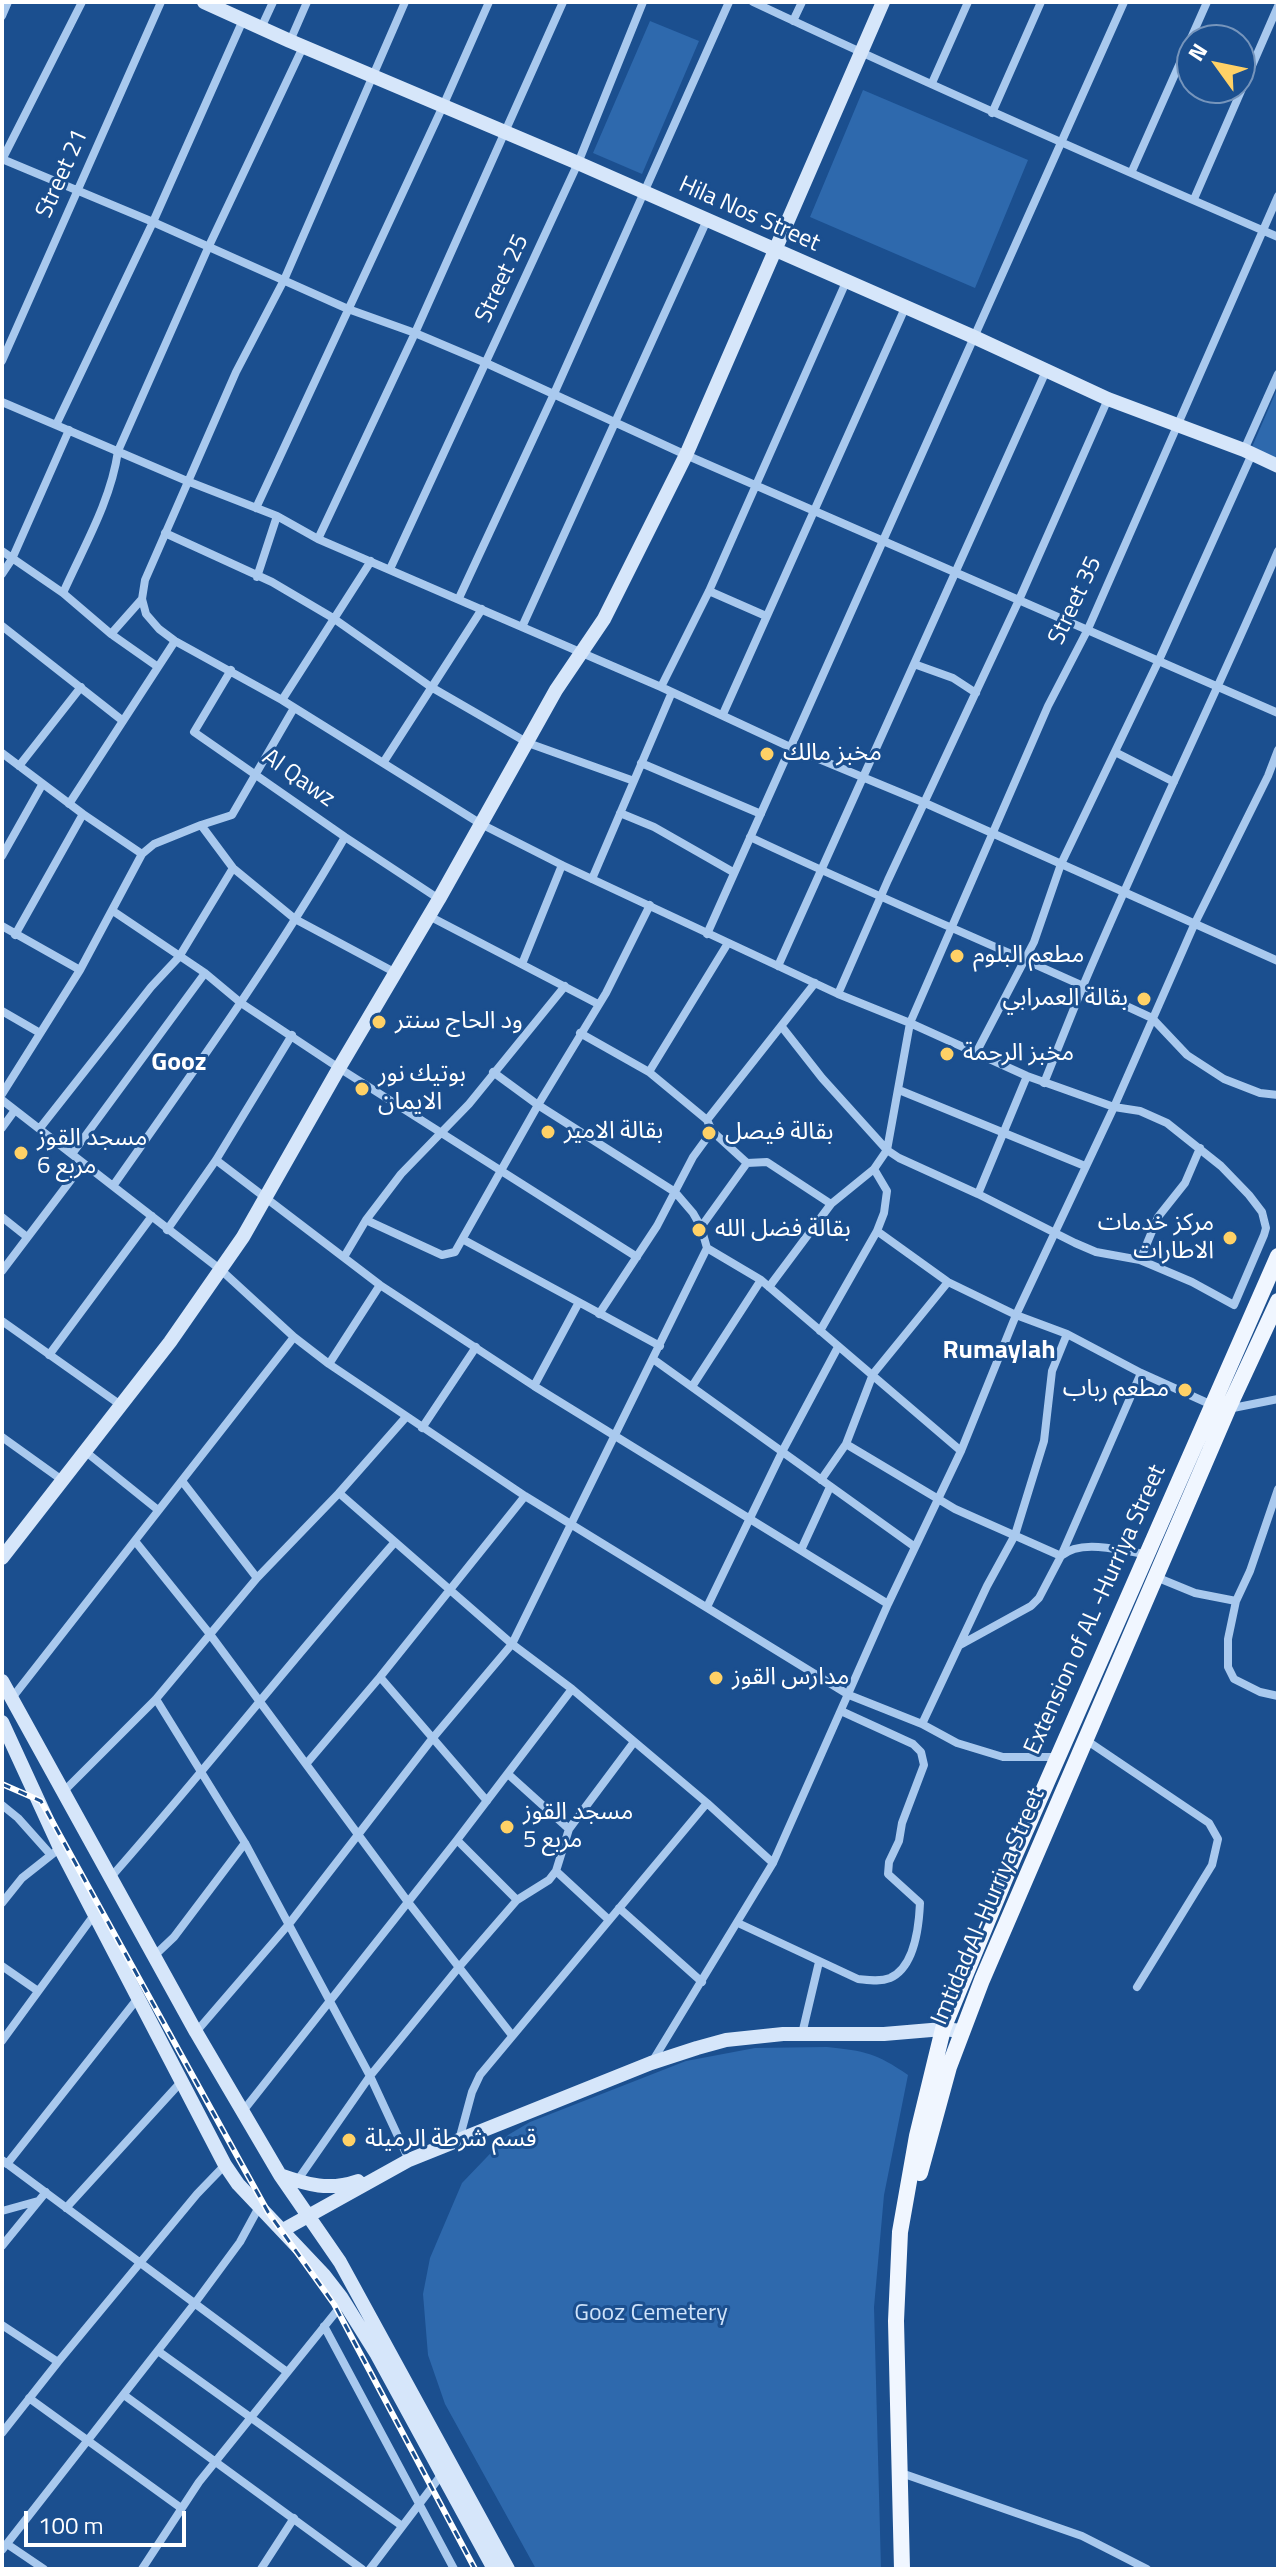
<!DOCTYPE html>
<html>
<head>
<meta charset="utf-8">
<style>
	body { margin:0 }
	#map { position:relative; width:1280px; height:2571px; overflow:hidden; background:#1b4f8f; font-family:"Titillium Web",sans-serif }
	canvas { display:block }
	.frame { position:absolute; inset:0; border:4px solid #fff; pointer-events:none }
	.north { position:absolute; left:1176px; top:24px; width:80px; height:80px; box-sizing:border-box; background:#1b4f8f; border:2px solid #7695bc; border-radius:50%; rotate:303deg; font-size:22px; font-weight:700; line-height:32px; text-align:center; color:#fff }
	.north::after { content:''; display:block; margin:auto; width:28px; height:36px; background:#ffd166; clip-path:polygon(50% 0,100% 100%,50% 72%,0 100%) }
	.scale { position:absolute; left:24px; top:2511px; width:162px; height:36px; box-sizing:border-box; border:4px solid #fff; border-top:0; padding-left:10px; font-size:24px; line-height:28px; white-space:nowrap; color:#fff; -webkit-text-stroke:6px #1b4f8f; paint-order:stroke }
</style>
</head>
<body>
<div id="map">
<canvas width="1280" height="2571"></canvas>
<div class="frame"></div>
<div class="north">N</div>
<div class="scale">100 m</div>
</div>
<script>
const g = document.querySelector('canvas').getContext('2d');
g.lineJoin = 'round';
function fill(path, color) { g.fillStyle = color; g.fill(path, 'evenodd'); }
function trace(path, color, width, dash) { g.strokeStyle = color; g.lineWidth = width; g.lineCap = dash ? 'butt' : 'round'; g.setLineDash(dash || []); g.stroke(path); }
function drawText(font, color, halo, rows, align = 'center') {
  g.font = font + ' "Titillium Web","Noto Sans Arabic",sans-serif'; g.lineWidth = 6; g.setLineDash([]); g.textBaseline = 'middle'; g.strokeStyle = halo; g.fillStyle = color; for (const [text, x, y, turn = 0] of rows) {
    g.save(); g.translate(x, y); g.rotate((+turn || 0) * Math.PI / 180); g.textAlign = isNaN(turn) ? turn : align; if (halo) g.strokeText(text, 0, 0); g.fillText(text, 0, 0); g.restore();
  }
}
const green = new Path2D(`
	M650,21L699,41L642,174L593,153Z
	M863,90L1028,160L975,288L810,217Z
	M1278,387V459L1252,447Z
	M827,2047C865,2051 876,2053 908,2075L884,2195L874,2307L881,2569H536L445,2404L428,2355L423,2294L430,2258L462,2183L508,2135L530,2122L686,2061L755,2048Z`);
const street = new Path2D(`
	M405,2L284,280L236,372L145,580L142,599L146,614L159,629L175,641L282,700L481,824L562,865L838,994L910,1023L1027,1076L1114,1107L1140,1111L1167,1123L1221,1166L1249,1195L1262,1212L1266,1228L1264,1235L1234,1305L1192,1282L1140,1260L1096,1252L1075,1243L978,1194L899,1158L887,1150L822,1078L782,1027
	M753,2C927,84 1102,161 1278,237
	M2,16L8,2
	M793,21L802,2
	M261,28L273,2
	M290,41L307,2
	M932,83L968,2
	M992,113L1041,2
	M2,159L153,222L348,309L415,333L486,363L686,455L1278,713
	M2,160L82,2
	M1132,171L1207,2
	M1194,199L1278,6
	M2,361L161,2
	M2,402L187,481L277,516L318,539L661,687L790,747L925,803L1278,961
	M56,425L153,222L243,20
	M1244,450L1278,374
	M256,508L443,106L489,2
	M165,533L272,582L333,618L431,687L528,743L634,781
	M318,539L415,333L563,2
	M2,551L63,593L111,634L158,667
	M390,569L578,163L643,2
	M2,574L12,559L69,430
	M257,577L277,516
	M709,591L766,616
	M63,593C83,548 111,501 118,451L208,248L303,47
	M459,598L553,396L729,2
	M2,626L123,721
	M522,627L707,220
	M111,634L142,599
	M914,664L953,678L976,693
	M231,670L194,732L345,837L439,899
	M661,687L709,591L846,282
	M282,700L371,561
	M294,708L232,815L201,825L233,868L295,919L396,973
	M723,714L905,308
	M1115,752L1174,782
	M2,753L83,814L142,854
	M383,763L482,609
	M641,763L761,814
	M19,766L81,687
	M69,804L175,641
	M620,813L654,827L733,872
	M750,837C860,889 972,936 1083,986C1145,839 1215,697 1278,551
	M2,856L42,785
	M592,879L672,692
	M113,911L205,973L241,1003L339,1068L637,1257
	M429,916L598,1004
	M2,926L80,970
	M707,934L1124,2
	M15,935L83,814
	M522,964L562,865
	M778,966L1046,371
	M838,994L888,880L1019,600L1108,399
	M2,1011L40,1033
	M580,1033L649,1072L707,1120L712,1131L747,1163L767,1162L831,1204
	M976,1053L1034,942L1061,864L1159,660L1252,454
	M649,1072L728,943
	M1044,1083L1083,986L1152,1018L1187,1055L1224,1079L1260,1093L1278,1095
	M899,1090L1085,1166
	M2,1094L80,970L142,854L154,844L201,825
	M2,1100L221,1270L294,1337L329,1364L525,1496L849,1695L922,1724L957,1743L1003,1757H1058
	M707,1120L815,983
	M2,1128L15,1110
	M40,1128L151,987L179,957L233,868
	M72,1154L205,973
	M216,1160L380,1285L534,1386L888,1604
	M113,1186C193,1072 275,958 345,837
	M978,1194L1027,1076
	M2,1217L27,1237
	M366,1220L442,1255L455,1252L538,1105L606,993L650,905
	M701,1227L747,1163
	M167,1230L216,1160L292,1035
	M877,1231L948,1282L1016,1315L1067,1334L1141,1373L1212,1405
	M464,1240L660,1346
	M707,1248L761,1280L961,1451
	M344,1257L366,1220L401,1174L469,1104L565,986
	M1140,1260L1158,1217L1185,1183L1200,1148
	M2,1271L83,1164
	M769,1287L831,1204L874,1169L887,1150L910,1023L1048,706L1088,629L1278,196
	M599,1314L657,1226L693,1157L712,1131
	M2,1321L122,1406
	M820,1331L877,1231L884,1213L887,1191L874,1169
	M49,1355L152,1216
	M653,1359L915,1547
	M329,1364L380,1285
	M693,1385L761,1280
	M534,1386L578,1304
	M1228,1409L1278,1399
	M422,1428L476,1347
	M2,1437L62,1480
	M846,1444L955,1509L1061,1556C1082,1538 1120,1551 1146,1554
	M86,1452L158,1510
	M821,1480L846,1444L873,1374L948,1282
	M182,1481L257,1578
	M1278,1489L1250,1571L1236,1601L1228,1639V1667L1234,1679L1260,1692L1278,1696
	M339,1493L512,1644L572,1689L707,1803L773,1863
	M135,1541L209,1633L408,1902L511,2034
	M801,1550L830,1487
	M1156,1577L1195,1593L1236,1601
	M707,1607L783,1450L838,1347
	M960,1645L1031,1606L1039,1598L1061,1556L1141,1373
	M380,1677L487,1801
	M12,1698L294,1337
	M156,1699L245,1843L370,2076L409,2160
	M922,1724L987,1586L1015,1535L1044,1441L1052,1371L1067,1334
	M1086,1740L1209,1823L1218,1839L1212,1865L1137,1987
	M307,1763L380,1677L525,1496
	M508,1774L569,1829
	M63,1792L156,1699L257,1578L339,1493L406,1417
	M2,1805L18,1818L51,1855
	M457,1840L517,1900
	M556,1871L609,1920
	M111,1877C208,1767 298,1652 395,1542
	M2,1903L22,1878L60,1848
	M619,1908L702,1982
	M738,1923L858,1979C869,1980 880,1982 890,1978C915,1967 919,1926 920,1903L888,1874L889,1862L899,1841L902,1823L924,1765L921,1752L913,1744L841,1711
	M155,1955L174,1937L245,1843
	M2,1966L38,1991
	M196,2032L289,1924L432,1739L512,1644L707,1248L701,1227L693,1213L675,1192L538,1105L493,1072
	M802,2034L819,1962
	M2,2041L94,1915
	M652,2062L773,1863L888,1604L961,1451L1016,1315L1114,1107L1194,925L1268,776L1278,750
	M243,2111L457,1840L572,1689
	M459,2140L472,2092L480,2075L707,1803
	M2,2160L287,2372
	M7,2164L138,1998
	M297,2181L370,2076L459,1967L517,1900L549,1880L556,1871L569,1829L634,1742
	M66,2208L181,2082
	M2,2211L38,2201
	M2,2246L46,2192
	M2,2325L58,2362
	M324,2326L454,2569
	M158,2351L402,2526
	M124,2395L362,2569
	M29,2398L181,2508
	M2,2433L58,2362L197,2194L225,2165
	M907,2475L1082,2536L1147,2569
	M7,2544L44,2569
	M2,2550L195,2303L240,2242L259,2207
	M142,2569L199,2482L344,2302
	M261,2569L294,2518
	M370,2569L442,2474`);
const secondary = new Path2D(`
	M204,2L290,41L578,163L974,337L1108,399L1244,450L1278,466
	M2,1558L170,1342L243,1237L339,1068L439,899L556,690L604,619L686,455L883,2
	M2,1681L196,2032L280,2175L340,2262L508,2569
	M2,1722L60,1848L225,2165L238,2184L324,2275L341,2297L376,2353L494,2569
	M280,2175C308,2185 329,2191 358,2181
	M283,2230L409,2160L651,2063L697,2048L726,2040L783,2034H884L943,2029L962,2031`);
const primary = new Path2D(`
	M920,2173L949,2067L982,1980L1228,1409L1278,1301
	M902,2569L896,2321L900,2232L917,2136L943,2029L1014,1857L1278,1256`);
const rail = new Path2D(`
	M2,1784L41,1801L268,2212L334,2304L475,2569`);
const markers = [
	[767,754,8,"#ffd166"],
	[957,956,8,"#ffd166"],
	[1144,999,8,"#ffd166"],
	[379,1022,8,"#ffd166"],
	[947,1054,8,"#ffd166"],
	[362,1089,8,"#ffd166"],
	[548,1132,8,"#ffd166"],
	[709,1133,8,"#ffd166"],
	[21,1153,8,"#ffd166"],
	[699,1230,8,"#ffd166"],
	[1230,1238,8,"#ffd166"],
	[1185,1390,8,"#ffd166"],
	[716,1678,8,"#ffd166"],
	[507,1827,8,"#ffd166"],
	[349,2140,8,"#ffd166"]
];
const streetNames = [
	["Street 21",63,174,-66],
	["Hila Nos Street",749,215,24],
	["Street 25",503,279,-65],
	["Street 35",1076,601,-65],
	["Al Qawz",298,779,35],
	["Extension of AL -Hurriya Street",1096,1610,-66],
	["Imtidad Al-Hurriya Street",989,1907,-67]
];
const poiNames = [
	["مخبز مالك",783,754],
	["مطعم البلوم",973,956],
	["بقالة العمرابي",1128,999,"right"],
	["ود الحاج سنتر",395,1022],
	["مخبز الرحمة",963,1054],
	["بوتيك نور",378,1075],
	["الايمان",378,1103],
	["بقالة الامير",564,1132],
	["بقالة فيصل",725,1133],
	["مسجد القوز",37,1139],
	["مربع 6",37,1167],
	["مركز خدمات",1214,1224,"right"],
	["الاطارات",1214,1252,"right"],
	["بقالة فضل الله",715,1230],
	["مطعم رباب",1169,1390,"right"],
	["مدارس القوز",732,1678],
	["مسجد القوز",523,1813],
	["مربع 5",523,1841],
	["قسم شرطة الرميلة",365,2140]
];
const parkNames = [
	["Gooz Cemetery",651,2314]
];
const neighbourhoodNames = [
	["Gooz",179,1064],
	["Rumaylah",999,1352]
];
fill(green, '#2e69ad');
trace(street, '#a9c9ee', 8);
trace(secondary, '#d6e6fa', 14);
trace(primary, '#f0f6ff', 16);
trace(rail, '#fff', 6);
trace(rail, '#1b4f8f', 3, [9]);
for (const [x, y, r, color] of markers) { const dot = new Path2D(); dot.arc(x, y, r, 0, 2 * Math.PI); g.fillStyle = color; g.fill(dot); trace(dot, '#1b4f8f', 3); }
drawText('24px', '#fff', '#1b4f8f', streetNames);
drawText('24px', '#fff', '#1b4f8f', poiNames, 'left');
drawText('24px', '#cfe3fa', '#1b4f8f', parkNames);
drawText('bold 26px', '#fff', '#1b4f8f', neighbourhoodNames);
</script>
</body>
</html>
